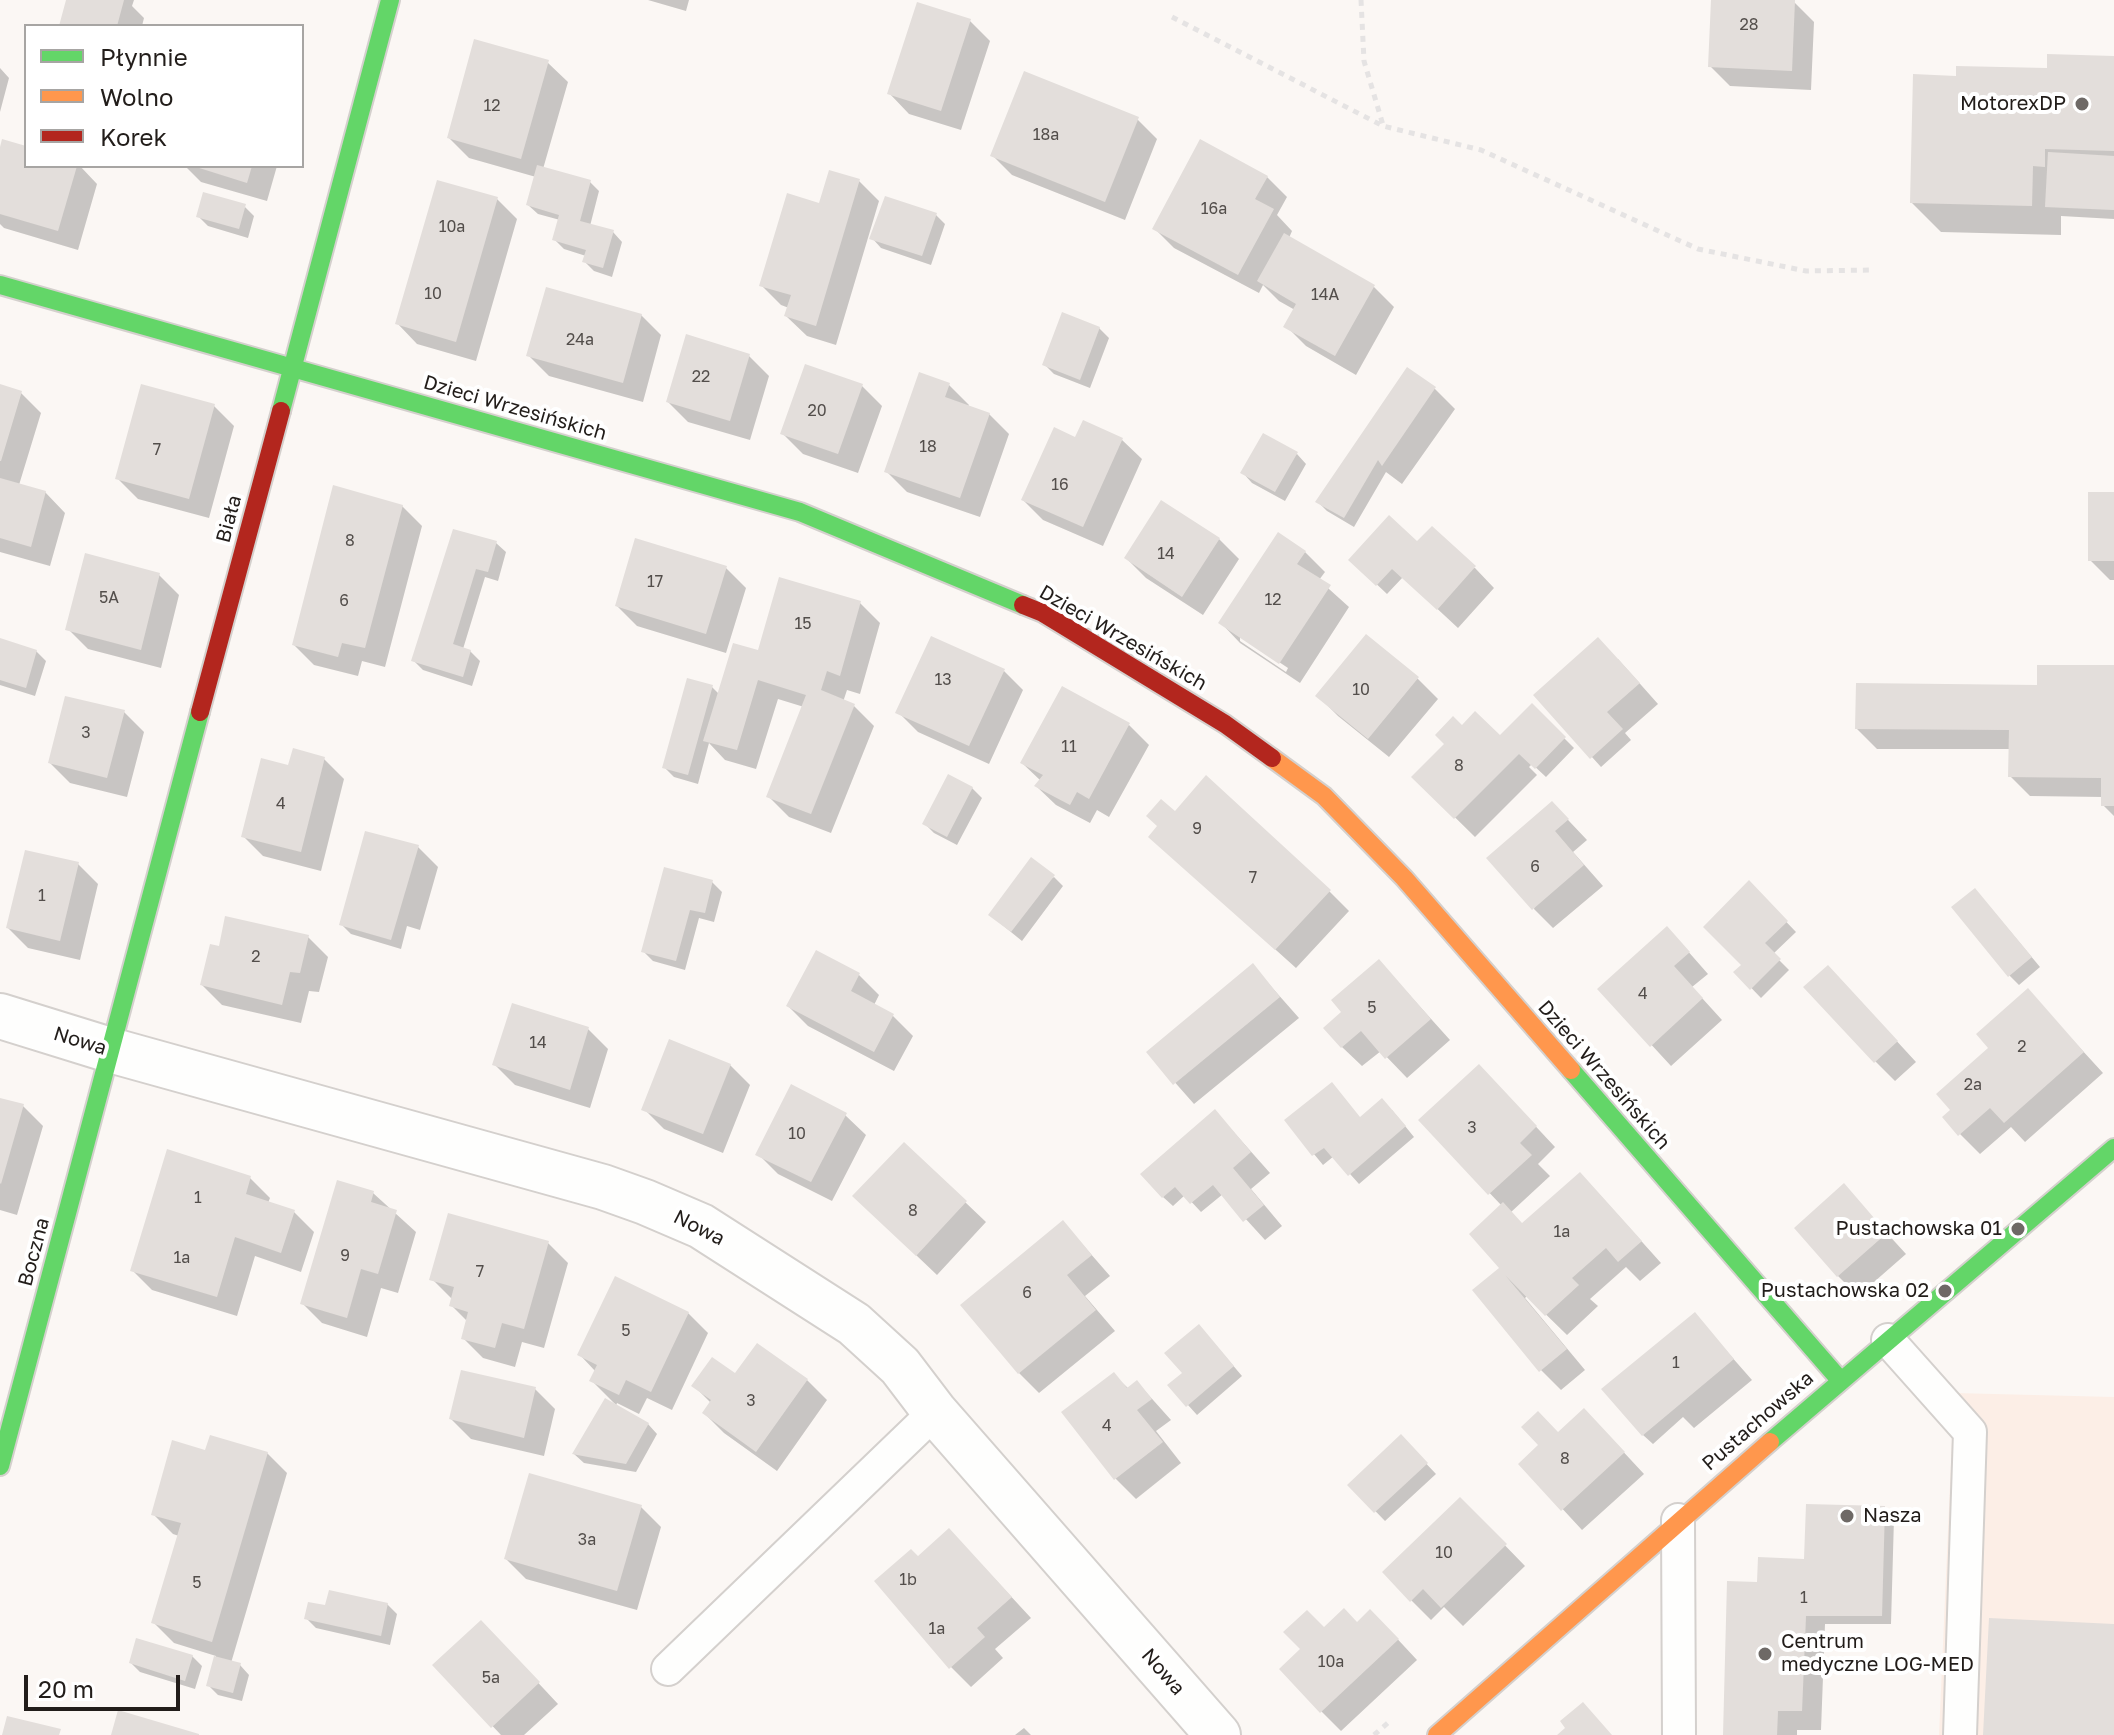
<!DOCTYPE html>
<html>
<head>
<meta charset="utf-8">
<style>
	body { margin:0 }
	#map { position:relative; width:2114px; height:1735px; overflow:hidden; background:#fbf7f4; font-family:"Golos Text",sans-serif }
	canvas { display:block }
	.legend { position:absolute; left:24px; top:24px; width:280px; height:144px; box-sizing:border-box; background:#fff; border:2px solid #a7a5a3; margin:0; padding:10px 14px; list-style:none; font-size:24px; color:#221d1a }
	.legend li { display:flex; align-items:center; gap:16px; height:40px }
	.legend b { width:40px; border:2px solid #a7a5a3 }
	.scale { position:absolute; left:24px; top:1675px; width:156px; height:36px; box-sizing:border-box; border:4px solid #221d1a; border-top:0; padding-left:10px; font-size:24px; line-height:28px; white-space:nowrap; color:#221d1a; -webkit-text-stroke:6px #fff; paint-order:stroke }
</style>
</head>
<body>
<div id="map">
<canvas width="2114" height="1735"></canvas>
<ul class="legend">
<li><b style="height:10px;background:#63d668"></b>Płynnie</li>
<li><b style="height:10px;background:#ff974d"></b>Wolno</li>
<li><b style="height:10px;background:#b3261e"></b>Korek</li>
</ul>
<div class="scale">20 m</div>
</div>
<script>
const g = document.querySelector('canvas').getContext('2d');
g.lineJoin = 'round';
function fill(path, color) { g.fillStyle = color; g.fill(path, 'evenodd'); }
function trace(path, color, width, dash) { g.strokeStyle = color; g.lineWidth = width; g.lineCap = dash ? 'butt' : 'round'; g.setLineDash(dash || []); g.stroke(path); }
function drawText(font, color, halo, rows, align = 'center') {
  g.font = font + ' "Golos Text",sans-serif'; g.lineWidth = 8; g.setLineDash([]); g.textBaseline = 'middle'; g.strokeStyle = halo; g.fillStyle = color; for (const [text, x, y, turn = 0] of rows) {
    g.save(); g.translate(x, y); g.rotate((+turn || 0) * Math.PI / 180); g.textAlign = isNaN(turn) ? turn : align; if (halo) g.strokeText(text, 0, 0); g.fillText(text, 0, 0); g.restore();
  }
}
const built = new Path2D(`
	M1954,1393L2114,1397V1735H1939Z`);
const shadow = new Path2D(`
	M68,0H134L132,6L144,18L142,26H61Z
	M648,0H689L686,11Z
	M1713,0L1794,2L1814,22L1811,90L1730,86L1710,66Z
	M970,21L990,41L961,130L909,114L889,93Z
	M2114,58V219L2061,216V235L1941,232L1912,203L1958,78L2049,70Z
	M547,62L568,82L543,169L590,182L599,191L590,226L613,232L622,242L612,277L594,271L585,262L586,256L564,249L554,239L560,220L538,214L528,205L536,177L469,158L449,138Z
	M0,68L9,78L0,112Z
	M1137,119L1157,139L1125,220L1012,175L992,155Z
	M26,148V166H80L97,184L78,250L4,228L0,224V154Z
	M185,166H277L267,201L201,182Z
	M1267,177L1287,197L1277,215L1292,231L1289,238L1374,287L1394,307L1356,375L1306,346L1286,326L1295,310L1279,301L1263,285L1259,293L1174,248L1154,228Z
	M859,181L879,201L836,345L807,336L786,316L789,308L781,305L761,285L820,206Z
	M497,199L517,219L476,361L417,344L397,323Z
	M244,206L254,216L248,238L208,226L199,217Z
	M936,215L945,224L931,265L881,248L872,238Z
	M641,315L661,335L643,402L549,376L529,356Z
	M1099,328L1109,338L1090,388L1054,374L1044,364Z
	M749,356L769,376L750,440L688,422L668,402Z
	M1408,369L1435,389L1455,409L1402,484L1386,472L1354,527L1327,511L1318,502Z
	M949,385L969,405L968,407L989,414L1009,434L980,517L907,492L887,472Z
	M0,386L21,393L41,413L19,485L45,492L65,513L50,566L0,552Z
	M862,386L882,406L858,473L803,454L783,434Z
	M214,406L234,426L209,518L138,499L118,479Z
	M1076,439H1121L1142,459L1103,546L1043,520L1023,500Z
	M1297,454L1306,464L1285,501L1252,483L1243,473Z
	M2114,494V580H2110L2090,560Z
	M402,506L422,526L385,667L362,661L358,676L314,665L294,645Z
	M454,531L496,543L506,552L498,581L485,577L463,649L470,651L480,661L472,686L423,670L413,660Z
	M1219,539L1239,559L1203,615L1146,578L1126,558Z
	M1305,552L1325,572L1319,580L1349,607L1300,683L1240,643L1221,623ZM1240,636L1288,668L1286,672L1240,641Z
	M1351,560L1475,568L1494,588L1458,628L1403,577L1387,594Z
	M726,568L746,588L726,653L637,626L617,606Z
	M159,575L179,595L161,668L88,649L68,629Z
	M860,603L880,623L860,694L847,690L843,702L854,706L874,726L831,833L789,817L769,797L804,707L778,699L756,769L725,760L709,743L698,784L674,777L665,768L712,687L719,694L760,653Z
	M1366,637L1418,679L1438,699L1389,757L1338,716L1318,696Z
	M0,640L36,651L46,661L35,696L0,685Z
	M1618,659L1658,704L1625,733L1631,740L1601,767L1536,695Z
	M2114,668V816L2103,805V797L2030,796L2010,776L2011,749H1877L1857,729Z
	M1003,670L1023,690L989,764L918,732L898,712Z
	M1532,706L1574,748L1546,777L1532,764L1529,767L1537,775L1475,837L1414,777L1462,728L1500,738Z
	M124,712L144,732L127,797L70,783L50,763Z
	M1129,725L1149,745L1109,817L1097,810L1090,823L1056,805L1036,786L1041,781L1022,763Z
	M324,759L344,779L321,871L263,856L243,836L290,767Z
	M972,788L982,798L957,845L934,833L925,824Z
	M1552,803L1587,840L1573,852L1603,886L1553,928L1534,909Z
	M1175,814L1329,891L1349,911L1296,968L1150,837Z
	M418,847L438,867L420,930L407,926L401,949L351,934L341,924Z
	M78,864L98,884L80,960L28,948L8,928Z
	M1054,877L1063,886L1022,941L990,915Z
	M712,882L722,892L714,922L699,918L685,970L653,961L643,951Z
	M1749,883L1796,932L1773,954L1789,970L1761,998L1736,972L1744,966Z
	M1984,900L2040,967L2019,985L2009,975Z
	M308,937L328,957L319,992L309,991L301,1023L222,1005L202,985L220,948Z
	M1686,949L1708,974L1692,987L1722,1020L1671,1066L1600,989Z
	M817,953L859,975L879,995L874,1005L893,1016L913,1036L894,1071L808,1026L788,1006Z
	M1379,961L1450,1040L1407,1078L1381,1051L1362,1066L1342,1047L1344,1013Z
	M1253,966L1299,1018L1194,1104L1149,1053Z
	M1847,987L1916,1062L1895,1081L1875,1061Z
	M2028,991L2103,1073L2025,1142L2011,1127L1980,1154L1960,1134L1990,1048Z
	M588,1029L608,1049L590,1108L515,1085L495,1065Z
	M730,1065L750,1085L723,1153L664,1129L644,1109Z
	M1498,1086L1555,1147L1538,1164L1550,1176L1510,1213L1523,1225L1600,1195L1661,1263L1640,1281L1626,1267L1590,1299L1598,1306L1567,1335L1527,1296L1525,1298L1585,1370L1561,1390L1541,1370L1502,1268V1206L1420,1120Z
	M0,1100L23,1106L43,1126L17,1215L0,1210Z
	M1392,1110L1414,1137L1359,1184L1334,1156L1323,1165L1286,1120L1361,1119Z
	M1215,1111L1270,1173L1251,1189L1282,1226L1265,1240L1223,1194L1201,1212L1185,1195L1173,1206L1163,1197Z
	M845,1115L866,1135L832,1201L778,1174L758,1154Z
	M904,1144L986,1222L937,1275L875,1216Z
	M250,1178L270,1198L268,1203L294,1212L314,1232L301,1272L255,1256L237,1316L152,1290L132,1270Z
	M1844,1186L1906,1254L1858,1296L1838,1276Z
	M373,1193L416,1232L398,1293L381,1288L367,1337L322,1323L302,1303Z
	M1063,1222L1110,1276L1085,1296L1115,1331L1039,1393L1019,1373Z
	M548,1243L568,1263L544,1348L522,1342L515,1367L483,1358L463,1338L467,1321L451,1305L453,1300L432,1279Z
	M688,1313L708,1333L672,1410L647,1398L639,1414L617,1403L616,1406L648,1424L657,1434L636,1472L584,1463L574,1454L616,1405L592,1381L596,1372L580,1355Z
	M1694,1314L1752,1380L1694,1428L1683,1417L1653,1444L1643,1435Z
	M1208,1336L1242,1376L1197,1415L1170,1385L1185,1373Z
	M1113,1374L1129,1389L1137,1382L1171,1420L1156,1431L1181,1463L1136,1499L1116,1479L1064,1413Z
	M736,1376L807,1380L827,1400L777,1471L724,1433L704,1413L711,1403L694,1386Z
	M535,1389L555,1409L544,1456L471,1439L451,1419Z
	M1604,1431L1644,1474L1582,1530L1521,1464L1559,1434Z
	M1401,1437L1436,1474L1385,1521L1350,1485Z
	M207,1452L267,1453L287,1473L231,1663L240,1665L249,1675L242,1701L218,1695L208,1685L216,1656L174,1643L154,1623L179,1536L173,1534L153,1514Z
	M1460,1499L1525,1566L1463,1626L1444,1607L1431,1620L1411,1600Z
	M641,1507L661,1527L637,1610L526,1579L506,1559Z
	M1884,1508L1894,1518L1891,1624H1825L1821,1730H1797V1735H1725L1803,1561Z
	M969,1551L1031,1618L995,1649L1003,1658L971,1687L951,1667L918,1558Z
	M387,1604L397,1614L390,1645L316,1628L306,1618L327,1608Z
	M1357,1624L1390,1631L1417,1660L1341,1731L1321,1711L1302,1650L1324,1629Z
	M501,1643L558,1704L524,1735H501L435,1665Z
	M192,1656L202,1666L195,1689L140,1672L131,1663Z
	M1024,1728L1031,1735H1015Z`);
const building = new Path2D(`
	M66,0H124L117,26H59Z
	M1711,0H1795L1792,71L1708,67Z
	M917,2L971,19L941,111L887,94Z
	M474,39L549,60L521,159L447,138Z
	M2047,54L2114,56V151L2045,149V167L2033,166L2032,206L1910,203L1913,74L1956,76V66L2047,68Z
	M1024,71L1139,117L1105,202L990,156Z
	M2,139L26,146V166H77L58,231L0,214V147Z
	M1200,139L1268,176L1255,199L1274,209L1238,275L1152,229Z
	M2048,152L2114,156V210L2045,207Z
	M537,165L591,180L580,221L614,230L603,268L582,262L586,250L552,240L559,215L526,205Z
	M193,166H252L247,183Z
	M829,170L860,179L816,326L784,316L791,295L759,286L787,193L819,203Z
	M437,180L498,197L456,342L395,324Z
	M203,192L246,204L239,229L196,217Z
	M885,196L937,213L922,256L869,239Z
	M1284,233L1375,285L1335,356L1283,327L1296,304L1257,281Z
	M546,287L642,314L623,383L526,356Z
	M1062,312L1100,327L1080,380L1042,365Z
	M686,334L750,354L730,421L666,402Z
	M805,364L863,384L838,454L780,434Z
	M1407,367L1436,387L1382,466L1378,460L1344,518L1315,502Z
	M919,372L950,383L945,397L990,413L960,498L884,472Z
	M0,384L22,391L1,461H0Z
	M141,384L215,404L189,499L115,479Z
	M1083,420L1123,438L1083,527L1021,500L1054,427L1075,437Z
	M1263,433L1298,452L1275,492L1240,473Z
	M0,478L46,491L31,547L0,538Z
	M333,485L403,505L365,648L342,643L338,657L292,645Z
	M2088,492H2114V561H2088Z
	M1161,500L1220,538L1182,597L1124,558Z
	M1389,515L1417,541L1432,526L1476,566L1437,610L1392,569L1376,586L1348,560Z
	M453,529L497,541L488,572L476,569L453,644L471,650L463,677L411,661Z
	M1278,532L1306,551L1297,564L1331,585L1279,664L1218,623Z
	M635,538L727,566L706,634L615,606Z
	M85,553L160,573L141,650L65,630Z
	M779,577L861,601L840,676L827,671L821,690L855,704L811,814L766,797L806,695L758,680L737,750L703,741L733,643L758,650Z
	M1366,634L1419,677L1368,739L1315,696Z
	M931,636L1005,669L969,746L895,713Z
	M1598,637L1640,683L1607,712L1623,729L1590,759L1533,695Z
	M0,638L37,650L26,688L0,680Z
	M2037,665H2114V806H2101V778L2008,777L2009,730L1855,729L1856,683L2037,685Z
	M687,678L713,685L688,775L662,768Z
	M1062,686L1130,723L1089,799L1077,792L1070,805L1034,786L1043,775L1020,763Z
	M65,696L125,710L107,778L48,763Z
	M1532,703L1566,737L1535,769L1519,754L1454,819L1411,777L1444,744L1435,735L1453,716L1462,725L1475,711L1500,735Z
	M293,748L325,757L301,852L241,837L261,758L288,765Z
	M948,774L973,787L947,837L922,824Z
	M1206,775L1331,890L1275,950L1148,837L1157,826L1146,816L1161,799L1175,811Z
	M1552,801L1569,819L1555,831L1584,865L1532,910L1486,858Z
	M365,831L419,845L391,940L339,925Z
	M25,850L79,862L60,941L6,928Z
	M1031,857L1055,875L1011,932L988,915Z
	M664,867L713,880L705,913L690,910L676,961L641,952Z
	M1749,880L1788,921L1765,943L1781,959L1750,990L1733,972L1741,965L1703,927Z
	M1975,888L2032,957L2008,977L1951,907Z
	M225,916L309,935L300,973L290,972L282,1005L200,985L210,944L219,946Z
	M1667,926L1690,952L1674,966L1703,998L1650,1047L1597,989Z
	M816,950L860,973L851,991L894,1014L874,1052L786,1006Z
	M1379,959L1431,1019L1385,1059L1361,1031L1341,1048L1323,1028L1341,1012L1331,1000Z
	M1253,963L1280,997L1173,1085L1146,1052Z
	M1828,965L1898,1041L1874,1063L1803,987Z
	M2028,988L2084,1052L2004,1123L1990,1108L1958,1136L1942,1117L1950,1110L1936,1094L1988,1048L1976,1034Z
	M512,1003L589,1027L570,1090L492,1065Z
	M669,1039L731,1064L703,1134L641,1110Z
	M1479,1064L1537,1126L1520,1143L1532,1155L1488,1195L1418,1120Z
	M1332,1082L1360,1117L1382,1098L1406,1126L1348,1176L1324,1148L1312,1156L1284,1120Z
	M791,1084L847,1113L811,1182L755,1155Z
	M0,1098L24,1104L1,1184L0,1183Z
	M1215,1109L1251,1152L1233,1168L1264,1205L1243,1222L1213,1185L1190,1204L1175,1187L1162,1198L1140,1174Z
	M904,1142L967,1201L916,1256L852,1196Z
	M167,1149L251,1176L246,1194L295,1210L281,1253L235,1237L217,1297L130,1271Z
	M1580,1172L1642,1241L1618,1262L1606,1248L1572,1278L1579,1285L1545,1316L1505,1275L1567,1349L1539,1372L1472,1290L1499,1268L1469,1234L1503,1202L1522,1223Z
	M337,1180L374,1191L371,1202L397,1210L378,1274L361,1269L347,1318L300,1304Z
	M1844,1183L1887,1233L1837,1277L1794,1228Z
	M448,1213L549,1241L524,1329L502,1323L495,1348L461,1339L468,1312L449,1306L454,1287L429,1280Z
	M1063,1220L1092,1255L1067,1275L1096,1310L1018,1374L960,1305Z
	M615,1276L689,1312L651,1392L626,1380L619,1395L589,1381L597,1365L577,1355Z
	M1695,1312L1734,1359L1642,1436L1601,1389Z
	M1199,1324L1234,1366L1186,1407L1167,1385L1182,1373L1164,1353Z
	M757,1343L808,1379L756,1452L702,1413L711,1400L691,1386L712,1357L735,1373Z
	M461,1370L536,1387L524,1438L449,1419Z
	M1114,1372L1127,1388L1137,1380L1152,1399L1137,1410L1163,1442L1114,1480L1061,1412Z
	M605,1398L649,1423L626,1464L572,1454Z
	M1584,1408L1625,1452L1561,1511L1518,1464L1538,1445L1521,1427L1538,1411L1558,1432Z
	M1401,1434L1428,1463L1374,1513L1347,1485Z
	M210,1435L268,1452L212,1642L151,1623L181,1523L151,1515L172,1440L205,1450Z
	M529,1473L642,1505L617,1591L504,1559Z
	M1460,1497L1507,1544L1441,1608L1423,1589L1410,1602L1382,1572Z
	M1806,1504L1885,1506L1882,1616H1806L1802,1711H1778L1777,1735H1723L1727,1581L1757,1582L1758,1557L1804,1559Z
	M949,1528L1012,1597L977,1628L985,1637L949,1669L874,1581L911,1549L918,1556Z
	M329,1590L388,1603L381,1636L304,1619L308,1602L325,1605Z
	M1344,1608L1357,1622L1370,1609L1399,1639L1320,1713L1279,1669L1300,1649L1283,1632L1307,1610L1324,1627Z
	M1989,1618L2114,1624V1735H1983Z
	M481,1620L540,1682L491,1728L432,1665Z
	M136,1638L193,1655L185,1681L129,1663Z
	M214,1656L241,1663L233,1693L206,1686Z
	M1583,1702L1612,1735H1557L1565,1728L1560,1721Z
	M118,1710L199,1734V1735H111Z
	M7,1716L61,1729L59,1735H2Z`);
const path = new Path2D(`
	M1361,0L1364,61L1383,125
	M1172,17L1383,126L1481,150L1698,249L1806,271L1874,270
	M1374,1735L1389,1722`);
const lane = new Path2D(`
	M1888,1340L1970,1432L1960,1735
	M1678,1520L1679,1735
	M668,1669L935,1412`);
const street = new Path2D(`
	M0,1016L110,1050L603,1187L645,1202L701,1226L854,1324L900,1366L935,1412L1218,1735`);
const fast = new Path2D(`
	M0,285L800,512L1023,605
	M281,411L390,0
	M1571,1070L1840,1380
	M1770,1442L2114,1148
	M0,1466L200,712`);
const slow = new Path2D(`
	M1272,758L1324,796L1404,878L1571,1070
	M1437,1735L1770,1442`);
const jam = new Path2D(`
	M1023,605L1043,613L1225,724L1272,758
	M200,712L281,411`);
const markers = [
	[2082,104,8,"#6e6966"],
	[2018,1229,8,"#6e6966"],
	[1945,1291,8,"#6e6966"],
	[1847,1516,8,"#6e6966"],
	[1765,1654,8,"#6e6966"]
];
const numberNames = [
	["28",1749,25],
	["12",492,106],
	["18a",1046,135],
	["16a",1214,209],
	["10a",452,227],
	["10",433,294],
	["14A",1325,295],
	["24a",580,340],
	["22",701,377],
	["20",817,411],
	["18",928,447],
	["7",157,450],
	["16",1060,485],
	["8",350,541],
	["14",1166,554],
	["17",655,582],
	["5A",109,598],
	["12",1273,600],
	["6",344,601],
	["15",803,624],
	["13",943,680],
	["10",1361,690],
	["3",86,733],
	["11",1069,747],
	["8",1459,766],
	["4",281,804],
	["9",1197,829],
	["6",1535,867],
	["7",1253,878],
	["1",42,896],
	["2",256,957],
	["4",1643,994],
	["5",1372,1008],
	["14",538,1043],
	["2",2022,1047],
	["2a",1973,1085],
	["3",1472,1128],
	["10",797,1134],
	["1",198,1198],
	["8",913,1211],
	["1a",1562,1232],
	["9",345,1256],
	["1a",182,1258],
	["7",480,1272],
	["6",1027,1293],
	["5",626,1331],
	["1",1676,1363],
	["3",751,1401],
	["4",1107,1426],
	["8",1565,1459],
	["3a",587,1540],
	["10",1444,1553],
	["1b",908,1580],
	["5",197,1583],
	["1",1804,1598],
	["1a",937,1629],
	["10a",1331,1662],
	["5a",491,1678]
];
const poiNames = [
	["MotorexDP",2066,104],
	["Pustachowska 01",2002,1229],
	["Pustachowska 02",1929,1291],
	["Nasza",1863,1516,"left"],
	["Centrum",1781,1642,"left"],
	["medyczne LOG-MED",1781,1665,"left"]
];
const streetNames = [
	["Dzieci Wrzesińskich",515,408,16],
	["Biała",229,519,-75],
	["Dzieci Wrzesińskich",1123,638,30],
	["Nowa",80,1041,17],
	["Dzieci Wrzesińskich",1604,1075,49],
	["Nowa",699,1228,27],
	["Boczna",34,1252,-75],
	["Pustachowska",1758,1421,-41],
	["Nowa",1163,1672,49]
];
fill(built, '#fceee6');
fill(shadow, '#0003');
fill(building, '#e3dedb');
trace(lane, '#d4d0cd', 36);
trace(street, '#d4d0cd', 48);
trace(fast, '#d4d0cd', 22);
trace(slow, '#d4d0cd', 22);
trace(jam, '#d4d0cd', 22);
trace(path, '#e5e3e3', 5, [6, 6]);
trace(lane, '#fefefd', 32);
trace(street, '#fefefd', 44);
trace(fast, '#63d668', 18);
trace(slow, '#ff974d', 18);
trace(jam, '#b3261e', 18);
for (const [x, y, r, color] of markers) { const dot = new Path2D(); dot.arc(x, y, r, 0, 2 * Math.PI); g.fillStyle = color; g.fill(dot); trace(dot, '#fff', 3); }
drawText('16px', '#534e4b', null, numberNames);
drawText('20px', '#221d1a', '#fff', poiNames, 'right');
drawText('20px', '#221d1a', '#fff', streetNames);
</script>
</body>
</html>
